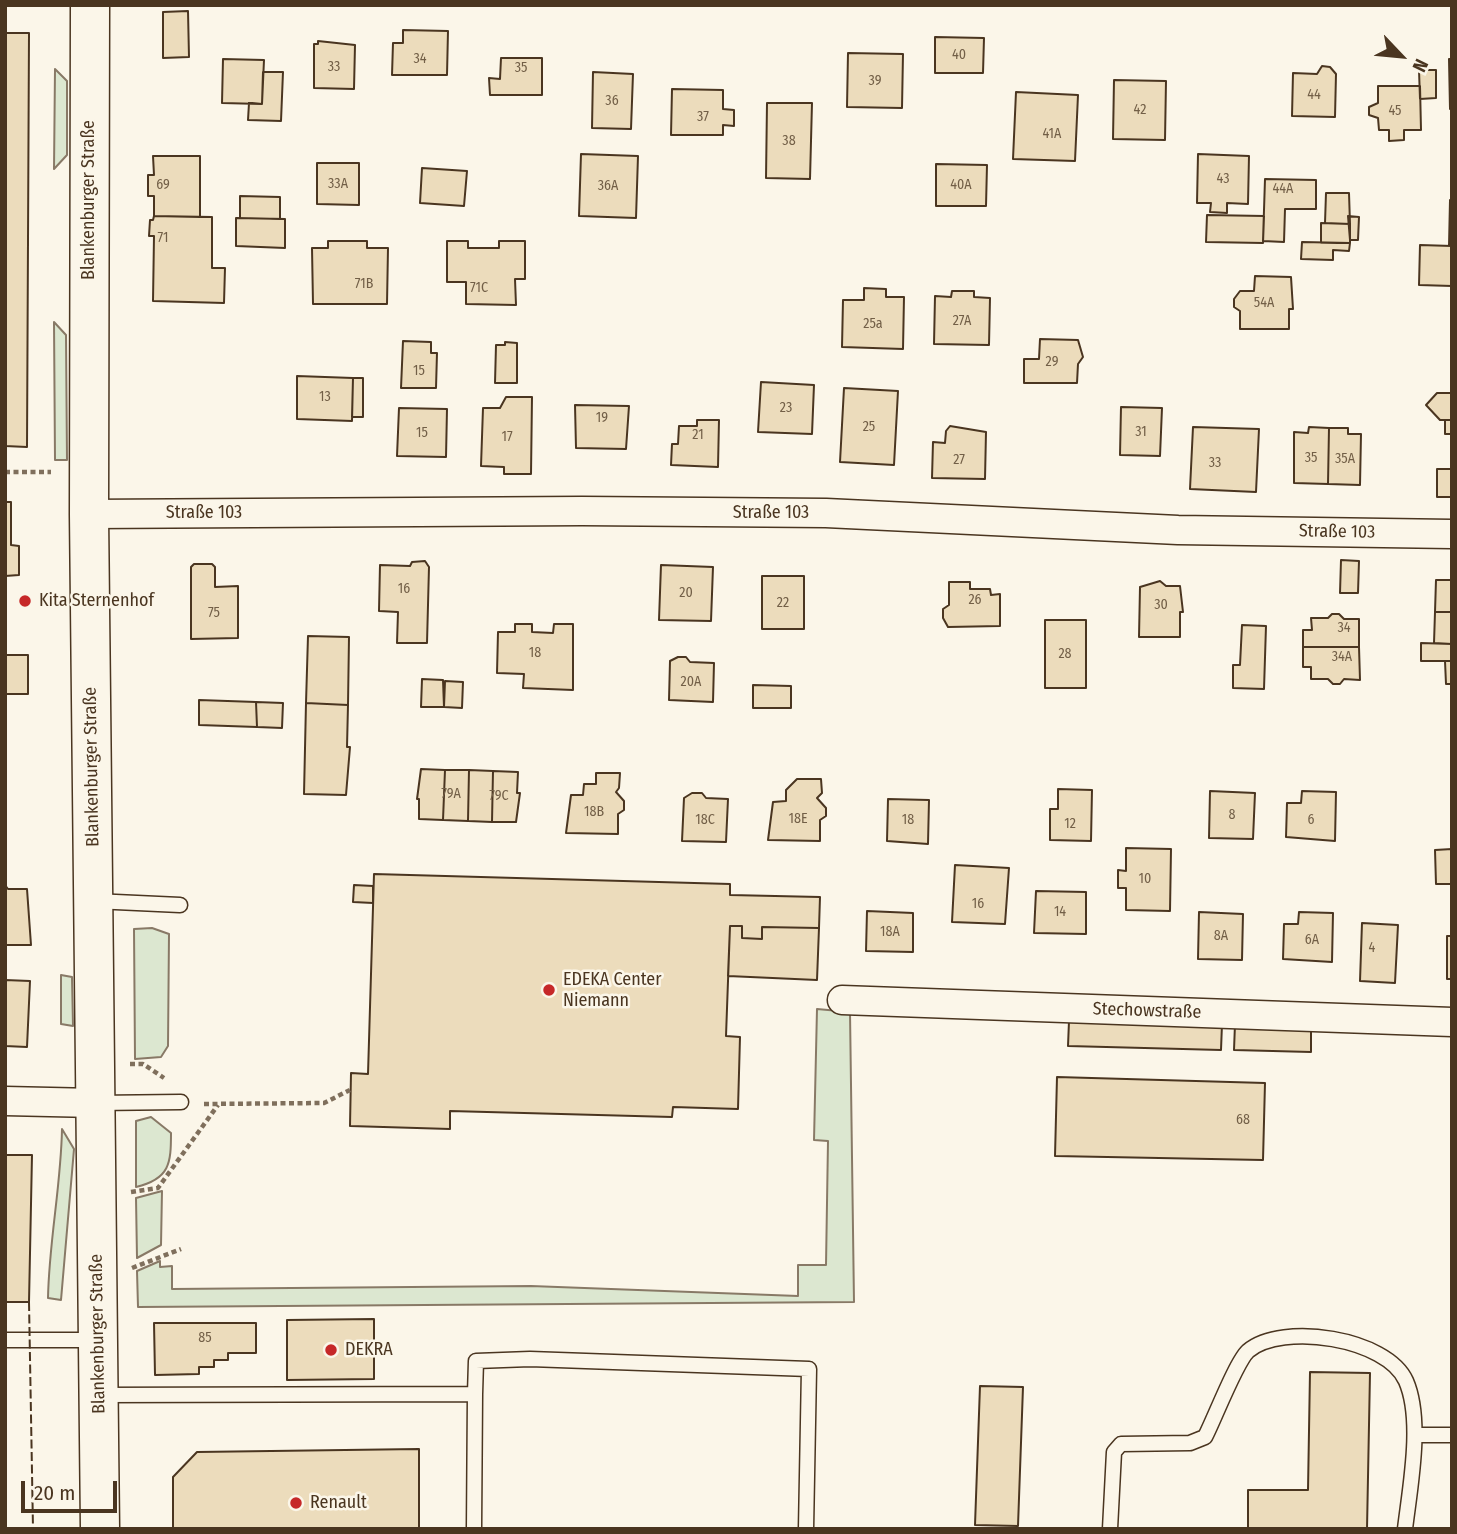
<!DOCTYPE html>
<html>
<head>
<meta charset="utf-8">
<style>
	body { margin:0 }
	#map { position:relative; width:1457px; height:1534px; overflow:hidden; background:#fbf6e9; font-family:"Fira Sans Condensed",sans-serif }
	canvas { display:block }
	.frame { position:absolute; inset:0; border:7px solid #4a3520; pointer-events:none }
	.north { position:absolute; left:1366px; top:21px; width:70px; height:70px; -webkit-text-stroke:5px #fbf6e9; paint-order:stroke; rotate:116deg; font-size:19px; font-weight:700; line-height:28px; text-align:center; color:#4a3520 }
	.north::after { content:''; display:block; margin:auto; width:24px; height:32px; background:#4a3520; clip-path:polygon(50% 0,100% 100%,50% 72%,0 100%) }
	.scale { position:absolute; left:21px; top:1481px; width:96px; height:32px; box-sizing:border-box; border:4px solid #4a3520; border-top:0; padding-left:9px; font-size:21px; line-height:24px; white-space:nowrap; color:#4a3520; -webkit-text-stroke:5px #fbf6e9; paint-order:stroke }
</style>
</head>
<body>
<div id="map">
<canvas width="1457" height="1534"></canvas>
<div class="frame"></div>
<div class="north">N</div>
<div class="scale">20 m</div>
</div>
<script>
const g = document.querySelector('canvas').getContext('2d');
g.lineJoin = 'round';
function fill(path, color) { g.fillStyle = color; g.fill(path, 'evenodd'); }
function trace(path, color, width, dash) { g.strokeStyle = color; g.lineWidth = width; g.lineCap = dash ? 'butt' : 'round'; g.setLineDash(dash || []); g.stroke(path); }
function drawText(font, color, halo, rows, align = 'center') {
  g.font = font + ' "Fira Sans Condensed",sans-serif'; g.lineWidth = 5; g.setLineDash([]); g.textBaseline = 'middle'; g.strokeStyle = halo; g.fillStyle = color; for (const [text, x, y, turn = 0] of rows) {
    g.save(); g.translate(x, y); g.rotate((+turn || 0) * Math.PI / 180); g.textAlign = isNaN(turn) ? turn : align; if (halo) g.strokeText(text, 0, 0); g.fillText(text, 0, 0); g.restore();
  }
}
const green = new Path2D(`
	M55,69L67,81V155L54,169Z
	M54,322L66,335L67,460H55Z
	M152,928L169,934L168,1046L161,1057L135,1059L134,929Z
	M61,975L72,977L73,1026L61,1024Z
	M817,1009L850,1012L854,1302L138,1307L137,1271L160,1261V1267L172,1266V1289L531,1286L798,1296V1265H826L828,1141L814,1140Z
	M151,1117L171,1133C171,1163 170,1179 136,1187V1121Z
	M62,1129L74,1149L61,1300L48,1298C49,1241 61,1186 62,1129Z
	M162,1191L161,1245L137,1258L136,1198Z`);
const building = new Path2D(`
	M188,11L189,57L163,58V12Z
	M403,30L448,31L447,75H392L393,43H403Z
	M5,33H29L27,447L5,446Z
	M935,37L984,38L983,73H935Z
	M318,41L355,45L354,89L314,88V44H318Z
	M848,53L903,54L902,108L847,107Z
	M501,58H542V95H490L489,78L500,79Z
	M223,59L264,60L262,104L222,103Z
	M1449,59H1452V109H1450Z
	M1322,66L1330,67L1336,74L1335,117L1292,116L1293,73L1317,74Z
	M1419,70H1436V98L1420,99Z
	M263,72H283L281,121L248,120L249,103L262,104Z
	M593,72L633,74L631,129L592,128Z
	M1114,80L1166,81L1165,140L1113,139Z
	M1378,86H1420L1421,130H1404V140L1389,141V130H1379L1378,118L1369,115V107L1378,103Z
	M672,89L723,90V109L734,110V126L723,125V135H671Z
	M1016,92L1078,95L1075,161L1013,159Z
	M767,103H812L810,179L766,178Z
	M581,154L638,156L636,218L579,216Z
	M1198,154L1249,156L1248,204L1227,203V213L1210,212L1211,203H1197Z
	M153,156H200V217L154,216V196H148V175H154Z
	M317,163H359V205L317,204Z
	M936,164L987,165L986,206H936Z
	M422,168L467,171L464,206L420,203Z
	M1265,179L1316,180V209H1285L1284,242L1263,241Z
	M1326,193H1349L1350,224L1325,223Z
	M240,196L280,197V219L240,218Z
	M1450,200H1452V246H1449Z
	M1207,215L1264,216L1263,243L1206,242Z
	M154,216L212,217V268H225L224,303L153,301L154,236H149L150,220H153Z
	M1348,216L1359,217L1358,240H1350Z
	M236,218L285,219V248L236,246Z
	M1321,223L1350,224V243H1321Z
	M328,241H367V248H388L387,304H313L312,248H328Z
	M447,241H468V248H499V241H525V279H515L516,305L466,304V282H447Z
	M1302,242L1350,243L1349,251L1333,250V260L1301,259Z
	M1420,245L1452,246V286L1419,285Z
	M1255,276L1291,277L1293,309H1289V329H1240V311L1234,307V299L1240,291H1254Z
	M864,288L886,289V297H904L903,349L842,347L843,300H864Z
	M952,291H974V297L990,298L989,345L934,344L935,296L951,297Z
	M1040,339L1078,340L1083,357L1078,364L1077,383H1024V359H1039Z
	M403,341L431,342V353H437L436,388H401Z
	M505,342L517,343V383H495L496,345H505Z
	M297,376L353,378L352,421L297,419Z
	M353,378H363V417H352Z
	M761,382L814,385L812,434L758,432Z
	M844,388L898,391L894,465L840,462Z
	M1437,393H1452V420H1440L1426,405Z
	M506,397H532L531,474H504V467L481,466L483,408H500Z
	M575,405L629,406L626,449L576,448Z
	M1121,407L1162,408L1160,456L1120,455Z
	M399,408L447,409L446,457L397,456Z
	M697,420H719L718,467L671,465L672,444H678L679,426H697Z
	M1445,420H1452V434H1445Z
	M950,426L986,432L985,479L932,478L933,442L945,443L946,431Z
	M1193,427L1259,429L1256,492L1190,489Z
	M1309,427L1329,428L1328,484L1294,483V432L1308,433Z
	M1329,428H1348V434H1361L1360,485L1328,484Z
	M1451,449L1452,497H1437V469H1451Z
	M5,502H11V545L19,546V575L5,576Z
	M1341,560L1359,561L1358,593H1340Z
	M425,561L429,567L427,643H397L398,612L379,611L380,565L410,566L412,562Z
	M194,564H212L215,567V587L238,586V638L191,639V567Z
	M661,565L713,567L711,621L659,620Z
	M762,576H804V629H762Z
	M1436,580H1452V612H1435Z
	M1160,581L1166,586H1180L1183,612H1180V637H1139L1140,587Z
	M949,582H970V589H990L991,595L1000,594V626L948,627L943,618V609L949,605Z
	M1435,612H1452V644L1434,643Z
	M1332,614H1339L1344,619H1359V647H1303V630H1312L1311,618H1328Z
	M1045,620H1086V688H1045Z
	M515,624H532V632L553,633L554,624H573V690L523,688L524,674L497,673L498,632H515Z
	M1242,625L1266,626L1264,689L1233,688V665H1240Z
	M308,636L349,637L348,705L306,703Z
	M1421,643L1452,644V661H1421Z
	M1303,647H1359L1360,680L1344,679L1340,684H1333L1328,679H1311V667H1303Z
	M5,655H28V694H5Z
	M678,657H686L690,662L714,663L713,702L669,700L670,661Z
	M1445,661H1452V684H1446Z
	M422,679L443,680L444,707H421Z
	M445,681L463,682L462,708L444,707Z
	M753,685L791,686V708H753Z
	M199,700L256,702L257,727L199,725Z
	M256,702L283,703L282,728L257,727Z
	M306,703L348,705L347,747H350L346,795L304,794Z
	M421,769L445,770L443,820L419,819V799H417Z
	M445,770H469L468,821L443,820Z
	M469,770L493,771L492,822L468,821Z
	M493,771L518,772L517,793H520L516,822H492Z
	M596,773H620L619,788L616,792L624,801V810L618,814V834L566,833L571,795H583L584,784H596Z
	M797,779H821L822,793L817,798L826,808V816L820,820V841L768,840L773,802L786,801V790Z
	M1058,789L1092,790L1091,841L1050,840V809H1058Z
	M1210,791L1255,793L1253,839L1209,838Z
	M1302,791L1336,792L1335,841L1286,837L1287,803H1301Z
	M692,793H702L706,798L728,799L726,842L682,841L684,798Z
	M888,799L929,800L928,844L887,841Z
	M1126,848L1171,849L1170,911L1126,910V888H1118V870L1126,871Z
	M1452,849V884H1436L1435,850Z
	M955,865L1009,868L1005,924L952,922Z
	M374,874L730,884V895L820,897L819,928L762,927V939L742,938V926H730L726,1036L740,1037L738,1109L673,1107L672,1117L450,1111V1129L350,1126L351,1073L368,1074Z
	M5,885L8,889H27L31,945H5Z
	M354,885L373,886V903L353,902Z
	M1036,891L1086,892V934L1034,933Z
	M867,911L913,913V952L866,951Z
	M1199,912L1243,914L1242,960L1198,959Z
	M1299,912L1333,913L1332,962L1283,959L1284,924H1298Z
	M1362,923L1398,925L1395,983L1360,981Z
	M730,926H742V938L762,939V927L819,928L817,980L728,976Z
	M1447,936H1452V979H1447Z
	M5,980L30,981L27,1047L5,1046Z
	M1069,1021L1222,1024L1221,1050L1068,1046Z
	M1235,1024L1311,1026V1052L1234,1050Z
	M1057,1077L1265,1083L1263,1160L1055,1156Z
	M5,1155H32L29,1302H5Z
	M374,1319V1379L287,1380V1320Z
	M154,1323H256V1353H228V1360H214V1367H199V1374L155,1375Z
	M1310,1372L1370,1373L1367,1529H1248V1490H1308Z
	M980,1386L1023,1387L1018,1526L975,1525Z
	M419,1449V1529H173V1477L197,1452Z`);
const path = new Path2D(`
	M5,472H51
	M130,1064H143L164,1078
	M204,1104L324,1103L350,1090
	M131,1192L158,1188L218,1105
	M132,1268L181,1249`);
const lane = new Path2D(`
	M94,901L180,905
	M95,1103L181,1102
	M5,1340H97
	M475,1394L476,1361L530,1359L809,1369L806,1529
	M100,1395L475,1394L474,1529
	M1415,1435H1452
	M1110,1529L1114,1452L1121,1444L1190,1443L1205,1437C1214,1420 1236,1362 1248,1351C1282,1322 1387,1338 1406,1381C1423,1420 1410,1487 1405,1529`);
const street = new Path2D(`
	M89,514L582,511L826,513L1178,530L1452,534
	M842,1000L1452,1022
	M5,1101L95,1103`);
const secondary = new Path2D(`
	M90,5L89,514L100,1529`);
const fence = new Path2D(`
	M29,1302L33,1529`);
const markers = [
	[25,601,7,"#c62828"],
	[549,990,7,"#c62828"],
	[331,1350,7,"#c62828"],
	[296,1503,7,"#c62828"]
];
const numberNames = [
	["40",959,55],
	["34",420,59],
	["33",334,67],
	["35",521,68],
	["39",875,81],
	["44",1314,95],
	["36",612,101],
	["42",1140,110],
	["45",1395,111],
	["37",703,117],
	["41A",1052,134],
	["38",789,141],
	["43",1223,179],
	["33A",338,184],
	["69",163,185],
	["40A",961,185],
	["36A",608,186],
	["44A",1283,189],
	["71",163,238],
	["71B",364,284],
	["71C",479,288],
	["54A",1264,303],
	["27A",962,321],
	["25a",873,324],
	["29",1052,362],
	["15",419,371],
	["13",325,397],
	["23",786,408],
	["19",602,418],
	["25",869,427],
	["31",1141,432],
	["15",422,433],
	["21",698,435],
	["17",507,437],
	["35",1311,458],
	["35A",1345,459],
	["27",959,460],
	["33",1215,463],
	["16",404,589],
	["20",686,593],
	["26",975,600],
	["22",783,603],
	["30",1161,605],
	["75",214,613],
	["34",1344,628],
	["18",535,653],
	["28",1065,654],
	["34A",1342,657],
	["20A",691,682],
	["79A",451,794],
	["79C",499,796],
	["18B",594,812],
	["8",1232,815],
	["18E",798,819],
	["18C",705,820],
	["18",908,820],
	["6",1311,820],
	["12",1070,824],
	["10",1145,879],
	["16",978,904],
	["14",1060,912],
	["18A",890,932],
	["8A",1221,936],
	["6A",1312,940],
	["4",1372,948],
	["68",1243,1120],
	["85",205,1338]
];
const streetNames = [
	["Blankenburger Straße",89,200,-90],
	["Straße 103",204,513],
	["Straße 103",771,513],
	["Straße 103",1337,532,1],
	["Blankenburger Straße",92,767,-91],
	["Stechowstraße",1147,1011,2],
	["Blankenburger Straße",98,1334,-91]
];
const poiNames = [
	["Kita Sternenhof",39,601],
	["EDEKA Center",563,980],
	["Niemann",563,1001],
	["DEKRA",345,1350],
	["Renault",310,1503]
];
fill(green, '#dce7d0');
trace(green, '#887966', 2);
fill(building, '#ecdcbc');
trace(building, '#4a3520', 2);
trace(lane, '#4a3520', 17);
trace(street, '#4a3520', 31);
trace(secondary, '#4a3520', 41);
trace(path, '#7f6f5c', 4.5, [5, 3.5]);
trace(lane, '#fbf6e9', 14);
trace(street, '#fbf6e9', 28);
trace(secondary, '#fbf6e9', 38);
trace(fence, '#4a3520', 2, [9, 3.5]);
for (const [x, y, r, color] of markers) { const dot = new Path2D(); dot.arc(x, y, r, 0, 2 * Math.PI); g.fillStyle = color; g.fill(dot); trace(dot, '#fbf6e9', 2.5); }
drawText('14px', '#725f47', null, numberNames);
drawText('18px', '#4a3520', '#fbf6e9', streetNames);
drawText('18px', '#4a3520', '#fbf6e9', poiNames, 'left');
</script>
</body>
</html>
